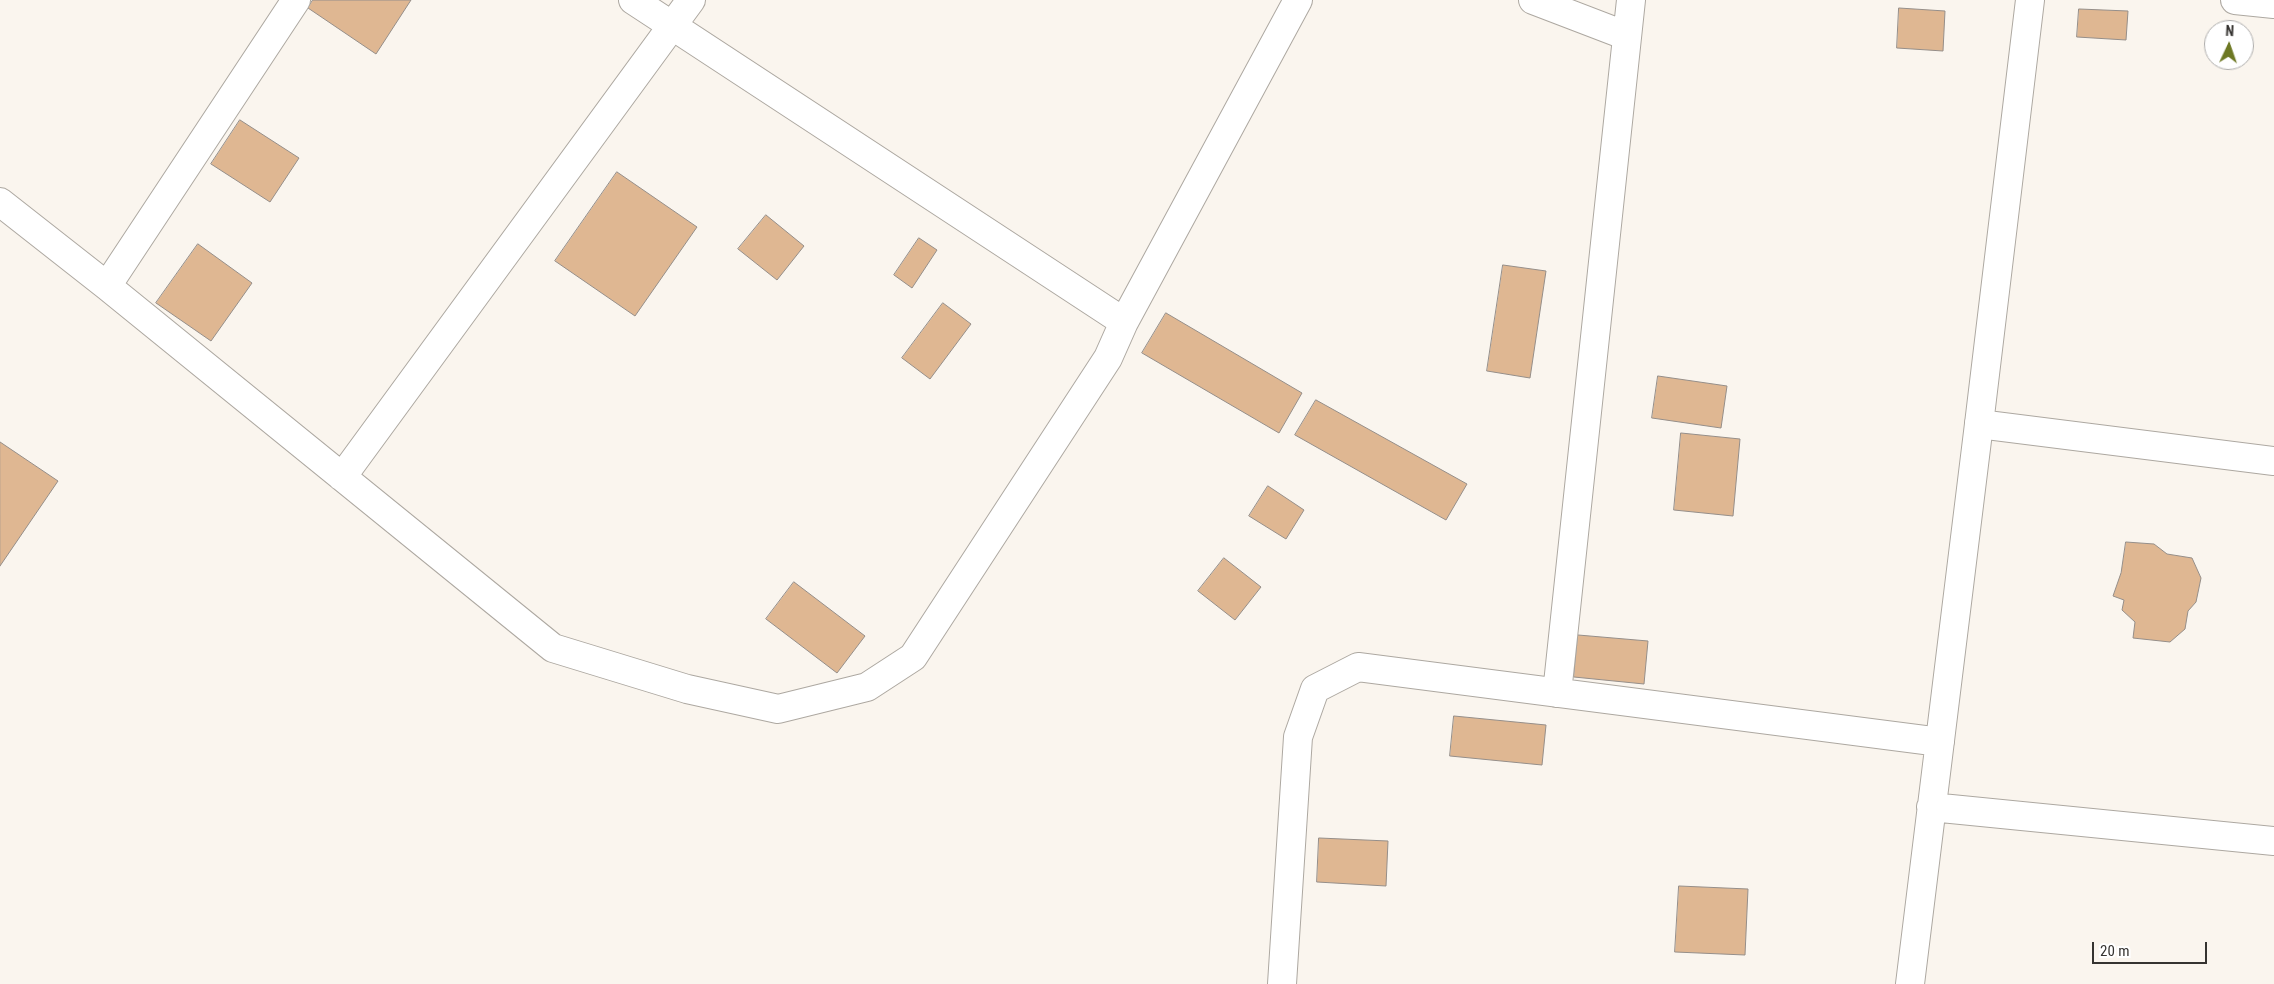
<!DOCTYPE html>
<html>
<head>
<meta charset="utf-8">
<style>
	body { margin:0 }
	#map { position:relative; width:2274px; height:984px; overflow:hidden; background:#faf5ee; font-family:"Roboto Condensed",sans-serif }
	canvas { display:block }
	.north { position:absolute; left:2204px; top:20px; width:50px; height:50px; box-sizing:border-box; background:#fff; border:1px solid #aeadac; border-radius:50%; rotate:3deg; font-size:14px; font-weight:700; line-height:20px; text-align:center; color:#353330 }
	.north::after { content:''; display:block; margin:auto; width:18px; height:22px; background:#6d7823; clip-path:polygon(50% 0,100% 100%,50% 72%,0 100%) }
	.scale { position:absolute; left:2092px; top:942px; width:115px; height:22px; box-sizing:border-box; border:2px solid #353330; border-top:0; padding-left:6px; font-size:15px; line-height:18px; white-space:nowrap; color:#353330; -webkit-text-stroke:4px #fff; paint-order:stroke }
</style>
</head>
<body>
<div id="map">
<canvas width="2274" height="984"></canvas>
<div class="north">N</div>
<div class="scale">20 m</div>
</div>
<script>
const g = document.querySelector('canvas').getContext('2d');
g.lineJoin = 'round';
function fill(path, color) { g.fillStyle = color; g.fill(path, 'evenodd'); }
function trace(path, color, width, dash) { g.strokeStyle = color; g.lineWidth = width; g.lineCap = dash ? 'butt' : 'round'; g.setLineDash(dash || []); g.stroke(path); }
const building = new Path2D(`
	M313,0H411L376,54L308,8Z
	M1899,8L1945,11L1943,51L1897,48Z
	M2079,9L2128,11L2126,40L2077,37Z
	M240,120L299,158L270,202L211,164Z
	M617,172L697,227L635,316L555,261Z
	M766,215L804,246L777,280L738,249Z
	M919,238L937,250L912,288L894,275Z
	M198,244L252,283L211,341L156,303Z
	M1503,265L1546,271L1530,378L1487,371Z
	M943,303L971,324L930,379L902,358Z
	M1166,313L1302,393L1279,433L1142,353Z
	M1658,376L1727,386L1721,428L1652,418Z
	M1316,400L1467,484L1446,520L1295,435Z
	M1681,433L1740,439L1733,516L1674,510Z
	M0,442L58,481L0,566Z
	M1268,486L1304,510L1286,539L1249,516Z
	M2126,542L2154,544L2167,554L2192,558L2201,578L2196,602L2188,611L2185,629L2170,642L2133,638L2135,622L2122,610L2124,600L2113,596L2121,573Z
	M1224,558L1261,587L1235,620L1198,591Z
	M794,582L865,636L837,673L766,619Z
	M1578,635L1648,641L1644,684L1574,677Z
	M1454,716L1546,725L1542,765L1450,756Z
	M1319,838L1388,841L1386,886L1317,882Z
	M1679,886L1748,889L1745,955L1675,952Z`);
const minor = new Path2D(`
	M633,0L1124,322
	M1533,0L1627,36
	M2235,0L2274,4
	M0,202L107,286L553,648L687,689L778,709L867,687L913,657L1108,358L1124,322L1298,0
	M107,286L296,0
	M342,477L691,0
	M1557,693L1631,0
	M1931,807L2274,841
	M1282,984L1298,737L1315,689L1358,667L1940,742
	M1910,984L1979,424`);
const tertiary = new Path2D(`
	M2030,0L1979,424L2274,461`);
fill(building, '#dfb792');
trace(building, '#958e89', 1);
trace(minor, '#ada8a1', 30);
trace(tertiary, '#ada8a1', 30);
trace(minor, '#fff', 28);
trace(tertiary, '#fff', 28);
</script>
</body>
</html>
